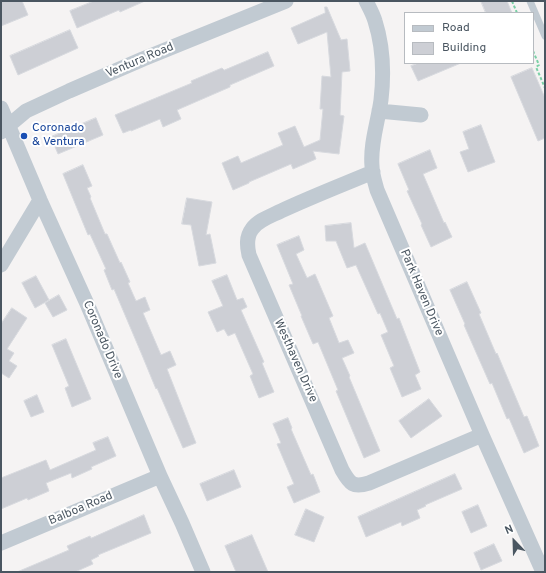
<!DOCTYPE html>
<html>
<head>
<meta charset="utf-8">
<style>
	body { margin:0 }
	#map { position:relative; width:546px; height:573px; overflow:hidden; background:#f5f3f3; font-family:Overpass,sans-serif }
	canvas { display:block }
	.frame { position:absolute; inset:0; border:2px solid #4a5661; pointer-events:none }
	.legend { position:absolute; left:404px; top:12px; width:130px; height:52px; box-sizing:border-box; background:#fff; border:1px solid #b7bbc0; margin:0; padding:5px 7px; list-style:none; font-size:12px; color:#4a5661 }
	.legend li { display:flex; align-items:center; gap:8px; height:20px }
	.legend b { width:20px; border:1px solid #b7bbc0 }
	.north { position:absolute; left:494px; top:521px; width:40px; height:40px; -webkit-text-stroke:3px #fff; paint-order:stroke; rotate:337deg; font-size:11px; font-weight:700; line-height:16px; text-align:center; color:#4a5661 }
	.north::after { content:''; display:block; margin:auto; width:14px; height:18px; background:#4a5661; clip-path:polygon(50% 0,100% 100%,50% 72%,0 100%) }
</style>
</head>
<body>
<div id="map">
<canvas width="546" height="573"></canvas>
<div class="frame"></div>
<ul class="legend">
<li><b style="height:5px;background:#c1cad2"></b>Road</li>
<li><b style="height:11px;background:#cdcfd5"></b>Building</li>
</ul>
<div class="north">N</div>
</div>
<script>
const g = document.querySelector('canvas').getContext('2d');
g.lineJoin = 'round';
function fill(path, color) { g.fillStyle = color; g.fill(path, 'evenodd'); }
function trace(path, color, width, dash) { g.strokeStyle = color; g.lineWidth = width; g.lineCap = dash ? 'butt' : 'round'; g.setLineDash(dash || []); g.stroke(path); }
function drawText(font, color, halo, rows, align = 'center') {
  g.font = font + ' Overpass,sans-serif'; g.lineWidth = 4; g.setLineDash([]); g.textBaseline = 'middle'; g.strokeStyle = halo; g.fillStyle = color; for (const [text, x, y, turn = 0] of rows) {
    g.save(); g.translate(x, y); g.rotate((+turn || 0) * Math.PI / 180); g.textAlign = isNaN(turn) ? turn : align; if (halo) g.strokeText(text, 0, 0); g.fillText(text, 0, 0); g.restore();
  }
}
const building = new Path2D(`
	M1,1H22L28,15L1,26Z
	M94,1H145L120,12L119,10L77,28L70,11Z
	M481,1H507L512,13H486Z
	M325,7H327L341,40L347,39L350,71L342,72L340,115L344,116L339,154L313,151L316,159L293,169L291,164L249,182V183L233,190L222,163L238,156L241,163L283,145L278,133L295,126L304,147L320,140L323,109H320L322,76L331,77L327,32L298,44L291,28L325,13Z
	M70,30L78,48L18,75L10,56Z
	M268,52L274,66L230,85V87L177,110L181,119L163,127L160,119L131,131V130L123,133L115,115L192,83L191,81L222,68L224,70Z
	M419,63H461L418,81L411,66Z
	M532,68L545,98V138L538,141L511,77Z
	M96,118L103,135L58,154L51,137Z
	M481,125L495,162L468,172L460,152L469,149L463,132Z
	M430,150L437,168L423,174L444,223L445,222L452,237L431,247L421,225L422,224L407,191L409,190L398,164Z
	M83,165L92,186L87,188L91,197L90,198L105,234H107L120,263L121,262L130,282L128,283L136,301L145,297L150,310L143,313L161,355L170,351L176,365L167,369L196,443L183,448L157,388L156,389L142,355L114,289L112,290L104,270L106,269L90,234L88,235L63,174Z
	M187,198L212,202L206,235L210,234L216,263L199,266L191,225L182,224Z
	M351,223L354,248L365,243L397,319L399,318L420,372L415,375L421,389L402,397L390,368L394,366L381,335L388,332L380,313L378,314L356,265L347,268L336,241H326L325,226Z
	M299,236L304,250L296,254L307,278L315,274L333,316L329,318L339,343L348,340L354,353L342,358L350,376L349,377L380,451L364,458L336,391L338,390L318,342L313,344L301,316H302L289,285L293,284L277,245Z
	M227,275L237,300L243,298L247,307L241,310L264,362L262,363L274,392L259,398L250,376L253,374L235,333L228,336L224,329L217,332L208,312L223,306L212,281Z
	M36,276L49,300L35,308L22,283Z
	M467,282L481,313L479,314L496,354L497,353L524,417L527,416L539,446L524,453L509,418L507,419L492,383L490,384L464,325L465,324L450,290Z
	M59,295L67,310L53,317L45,303Z
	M12,308L27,318L7,349L14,353L9,361L17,366L9,378L1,373V324Z
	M66,339L91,399L72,407L65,388L69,386L52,345Z
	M37,395L44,412L31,417L24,401Z
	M429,399L442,416L411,438L399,421Z
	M288,418L292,428L291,429L311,475L313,474L320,492L294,503L287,487L294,484L277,444L281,443L273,424Z
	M108,437L116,456L91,467L92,469L72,478L71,473L46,483L49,491L28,500L27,498L1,509V478L46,460L50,470L96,450L93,443Z
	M234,470L241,487L207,501L200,484Z
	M455,474L462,489L425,505L426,506L417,510L420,518L402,526L401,522L366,537L358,517Z
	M478,505L487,526L471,533L462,512Z
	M306,509L324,517L314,542L295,535Z
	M144,515L151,533L98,555L99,556L91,560L93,564L75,572H17L69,550L67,546L90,536L91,538Z
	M252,535L268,572H236L225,546Z
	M494,544L502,561L481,570L474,553Z`);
const path = new Path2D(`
	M512,1L517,13
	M533,51L539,65L536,67L545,88`);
const lane = new Path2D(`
	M530,1L545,36`);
const street = new Path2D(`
	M366,1C369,7 373,14 375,21C383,46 384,74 381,100C378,122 370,144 372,166C372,174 375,182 377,190L482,435L543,572
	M1,108L40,200L88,306L160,476L182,523L203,572
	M379,111L421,115
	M1,132L26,111L69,91L143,59L286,1
	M373,172C342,185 311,197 281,211C271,216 258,220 252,229C246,237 247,246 249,255L342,470C350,484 353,488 369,483L482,435
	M1,265L40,200
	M1,543L160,476`);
const markers = [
	[24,136,4,"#1a4fb4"]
];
const streetNames = [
	["Ventura Road",140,61,-23],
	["Park Haven Drive",421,293,67],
	["Coronado Drive",102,340,67],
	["Westhaven Drive",295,361,66],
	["Balboa Road",81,509,-23]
];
const transitNames = [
	["Coronado",32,129],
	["& Ventura",32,143]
];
fill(building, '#cdcfd5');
trace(building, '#d7d9de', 1);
trace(path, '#7ad0a6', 2, [3, 2]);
trace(lane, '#c1cad2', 7);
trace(street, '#c1cad2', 15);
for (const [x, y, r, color] of markers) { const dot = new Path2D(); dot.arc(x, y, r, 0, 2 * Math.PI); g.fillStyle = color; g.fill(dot); trace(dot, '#fff', 1.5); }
drawText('12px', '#4a5661', '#fff', streetNames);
drawText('12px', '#164399', '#fff', transitNames, 'left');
</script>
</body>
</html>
